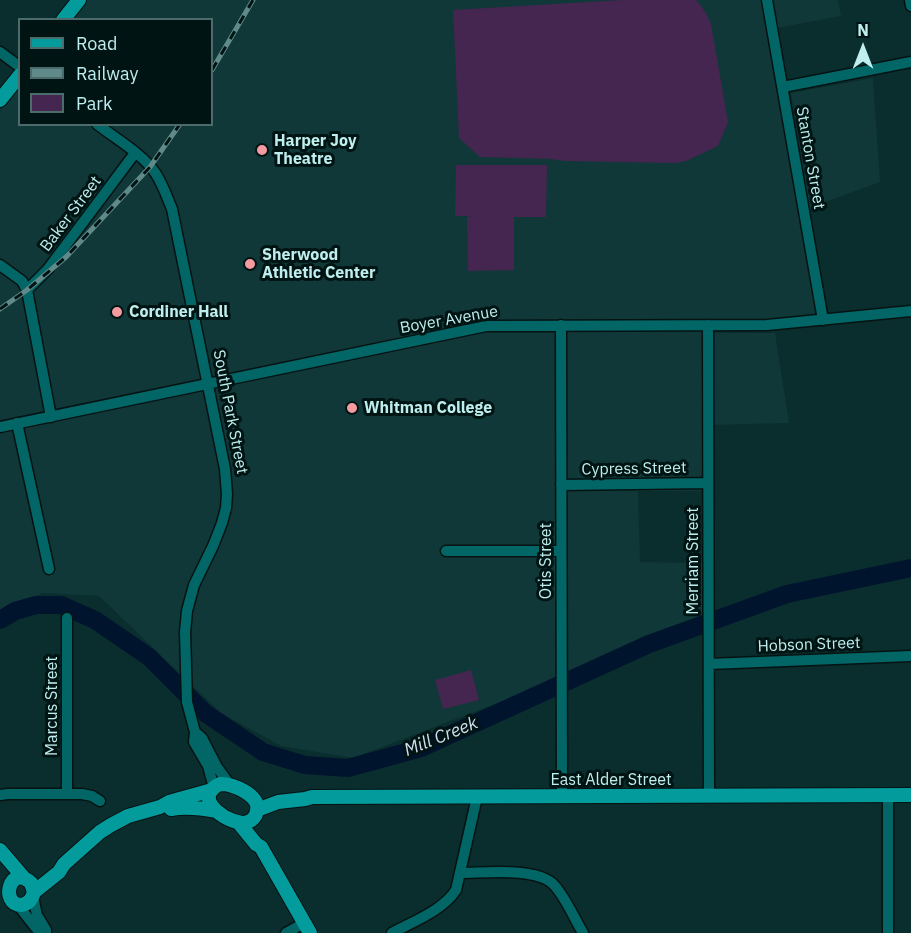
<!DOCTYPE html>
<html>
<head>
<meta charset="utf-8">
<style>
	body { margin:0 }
	#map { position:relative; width:911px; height:933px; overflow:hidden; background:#0a2d2d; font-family:"IBM Plex Sans",sans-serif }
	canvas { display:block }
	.legend { position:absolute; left:18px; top:18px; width:195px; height:108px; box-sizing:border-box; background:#001414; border:2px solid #4c6b6b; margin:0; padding:8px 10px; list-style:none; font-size:18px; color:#beeeed }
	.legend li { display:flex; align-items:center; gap:12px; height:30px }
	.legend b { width:30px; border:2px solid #4c6b6b }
	.north { position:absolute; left:833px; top:18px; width:60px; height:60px; -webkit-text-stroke:4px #001414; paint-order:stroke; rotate:0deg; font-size:16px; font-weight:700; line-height:24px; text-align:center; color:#beeeed }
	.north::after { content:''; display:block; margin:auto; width:21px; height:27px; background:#beeeed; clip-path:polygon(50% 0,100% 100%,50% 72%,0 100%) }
</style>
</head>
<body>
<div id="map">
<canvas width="911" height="933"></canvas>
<ul class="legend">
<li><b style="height:8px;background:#039b9c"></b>Road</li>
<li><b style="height:8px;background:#608989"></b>Railway</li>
<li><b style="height:16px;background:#442650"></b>Park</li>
</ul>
<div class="north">N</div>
</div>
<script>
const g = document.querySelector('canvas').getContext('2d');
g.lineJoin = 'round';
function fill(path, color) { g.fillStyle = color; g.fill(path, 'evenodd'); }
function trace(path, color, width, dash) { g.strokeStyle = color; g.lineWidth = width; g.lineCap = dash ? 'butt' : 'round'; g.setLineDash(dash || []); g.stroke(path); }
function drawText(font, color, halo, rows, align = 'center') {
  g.font = font + ' "IBM Plex Sans",sans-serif'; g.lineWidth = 6; g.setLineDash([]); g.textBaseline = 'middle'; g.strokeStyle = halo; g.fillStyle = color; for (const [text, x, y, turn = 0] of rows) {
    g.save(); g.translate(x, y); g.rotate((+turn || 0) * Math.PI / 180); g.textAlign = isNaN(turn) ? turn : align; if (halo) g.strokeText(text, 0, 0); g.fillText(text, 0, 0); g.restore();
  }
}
const built = new Path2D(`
	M82,0H762L817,321L708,325L702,491H638L640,562L702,563L703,625L353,758L281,746L221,713L99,596L43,593L0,612V110L19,84L20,124H212V20L67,19Z
	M770,0H838L841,16L777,28Z
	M873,78L880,182L809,208L791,93Z
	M713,333H775L789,423L713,425Z`);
const green = new Path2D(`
	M622,0H696C703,7 707,15 711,24L728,122L718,146L686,161L675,163L565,161L551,159L480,157L459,138L453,10Z
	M456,165H547L546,217H514V270L468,271L467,217L472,216H455Z
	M471,670L479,700L443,709L435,680Z`);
const river = new Path2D(`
	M0,620L15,611L36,605H61L95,620L149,657L205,713L263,752L305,765L348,768L421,748L649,644L787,594L911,568`);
const minor = new Path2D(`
	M767,0L823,320
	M910,0L911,6
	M0,52L20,67
	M783,87L911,62
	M97,124C116,139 143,154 156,174C163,185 167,197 172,209L225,469L227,494L226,508L222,523L213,546L194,585L187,611L185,632L187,702L195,732L194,742L208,766L214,788
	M0,265L22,281L27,290L51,417
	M27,290L48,269L135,153
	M561,325L562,797
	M708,325L709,796
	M17,423L49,569
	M0,427L486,326L767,325L911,311
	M561,485L708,483
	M446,551H561
	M67,618V794
	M709,664L911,656
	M195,732L202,738L217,767L230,785
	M0,795L8,794H82L92,796L100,801
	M888,795V933
	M460,873C484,873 535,867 553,884C565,896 574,918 583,933
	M33,897L37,915L46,930V933
	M17,904L40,933
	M286,933L304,923
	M392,933C414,921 442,911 456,890L477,797`);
const major = new Path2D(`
	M63,20L79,0
	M0,100L20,75
	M220,784C233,783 261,796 257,811C256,816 253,820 248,822C233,828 188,799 220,784Z
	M171,809C187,806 201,808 216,811
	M257,810L278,802L305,799L312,797L911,795
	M239,823L256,844L261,847L310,933
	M0,850L24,878
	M34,892L31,883C9,863 0,905 21,905C29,904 32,899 34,892L59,872L64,864L100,832L111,825L128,816L160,807L169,802L212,790`);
const rail = new Path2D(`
	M212,70L253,0
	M0,309L27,290L66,257L150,167L180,124`);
const markers = [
	[262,150,6,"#f49aa1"],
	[250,264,6,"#f49aa1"],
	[117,312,6,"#f49aa1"],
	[352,408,6,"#f49aa1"]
];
const poiNames = [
	["Harper Joy",274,141],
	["Theatre",274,159],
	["Sherwood",262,255],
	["Athletic Center",262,273],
	["Cordiner Hall",129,312],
	["Whitman College",364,408]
];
const streetNames = [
	["Stanton Street",810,158,80],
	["Baker Street",71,214,-53],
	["Boyer Avenue",449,320,-10],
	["South Park Street",230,412,79],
	["Cypress Street",634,469,-1],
	["Otis Street",546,561,-90],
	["Merriam Street",693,561,-90],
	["Hobson Street",809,645,-2],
	["Marcus Street",52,706,-90],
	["East Alder Street",611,780]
];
const waterNames = [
	["Mill Creek",441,737,-22]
];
fill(built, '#103838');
fill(green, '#442650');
trace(river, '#01142e', 18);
trace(minor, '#061313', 13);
trace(major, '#061313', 16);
trace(minor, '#026667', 10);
trace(major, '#039b9c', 14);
trace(rail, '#608989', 5);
trace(rail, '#001414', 3, [9]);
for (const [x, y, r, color] of markers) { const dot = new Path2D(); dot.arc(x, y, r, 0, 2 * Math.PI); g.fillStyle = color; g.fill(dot); trace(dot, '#001414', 2); }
drawText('bold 16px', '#beeeed', '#001414', poiNames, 'left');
drawText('16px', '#beeeed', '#001414', streetNames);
drawText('italic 18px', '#d3dfef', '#001414', waterNames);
</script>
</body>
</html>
